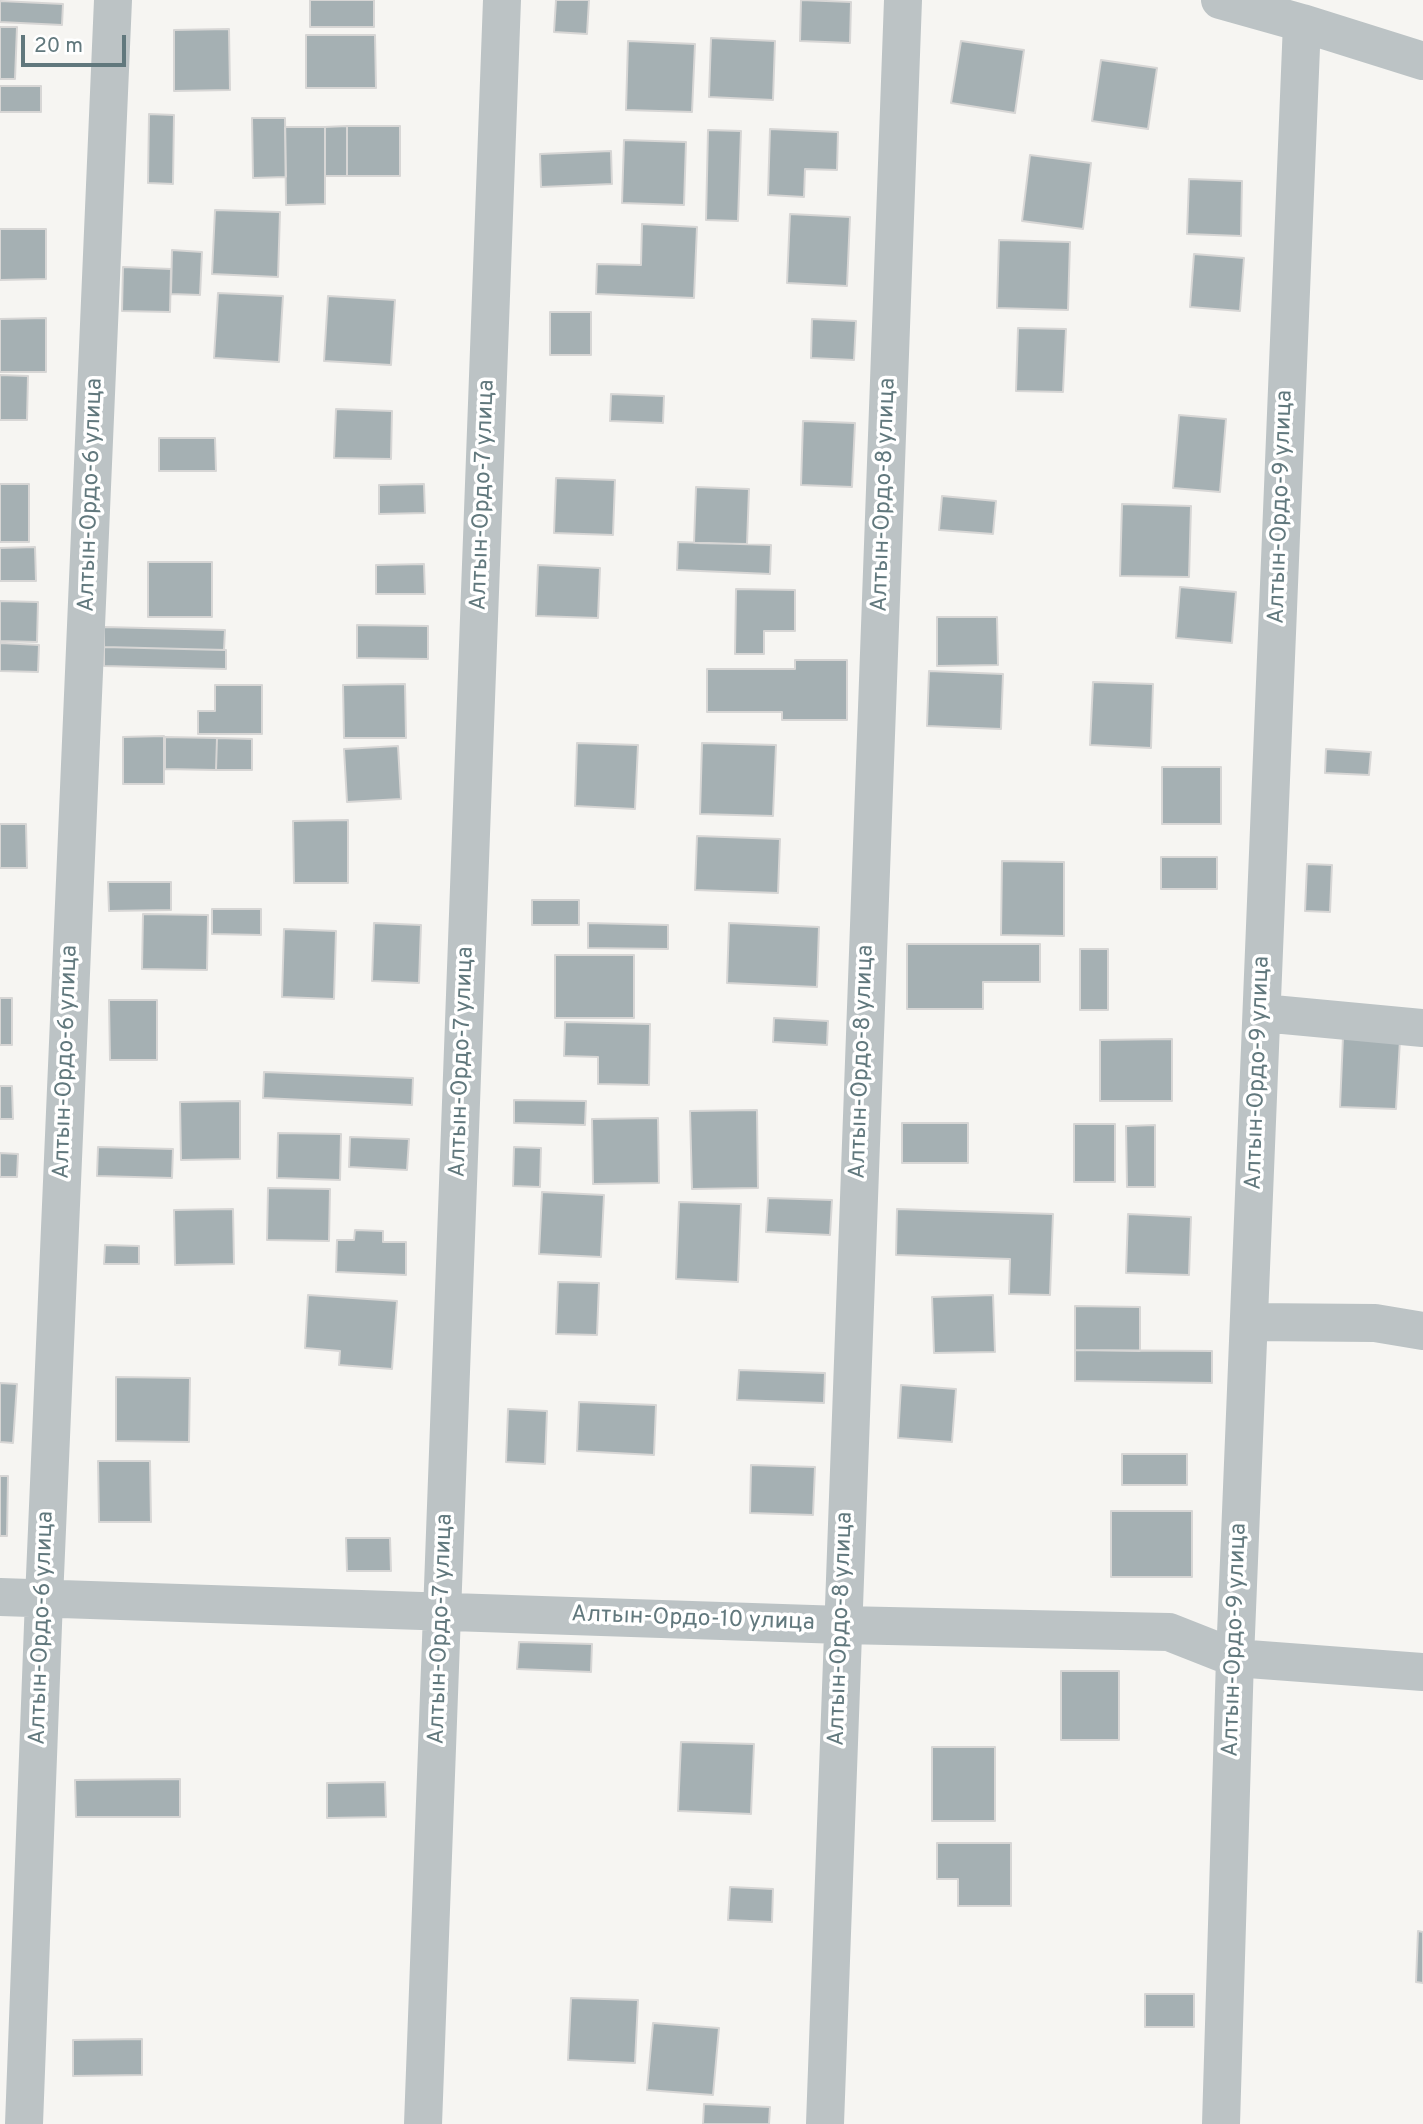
<!DOCTYPE html>
<html>
<head>
<meta charset="utf-8">
<style>
	body { margin:0 }
	#map { position:relative; width:1423px; height:2124px; overflow:hidden; background:#f6f5f2; font-family:Overpass,sans-serif }
	canvas { display:block }
	.scale { position:absolute; left:21px; top:35px; width:105px; height:32px; box-sizing:border-box; border:4px solid #61787d; border-top:0; padding-left:9px; font-size:21px; line-height:24px; white-space:nowrap; color:#61787d; -webkit-text-stroke:5px #fff; paint-order:stroke }
</style>
</head>
<body>
<div id="map">
<canvas width="1423" height="2124"></canvas>
<div class="scale">20 m</div>
</div>
<script>
const g = document.querySelector('canvas').getContext('2d');
g.lineJoin = 'round';
function fill(path, color) { g.fillStyle = color; g.fill(path, 'evenodd'); }
function trace(path, color, width, dash) { g.strokeStyle = color; g.lineWidth = width; g.lineCap = dash ? 'butt' : 'round'; g.setLineDash(dash || []); g.stroke(path); }
function drawText(font, color, halo, rows, align = 'center') {
  g.font = font + ' Overpass,sans-serif'; g.lineWidth = 7; g.setLineDash([]); g.textBaseline = 'middle'; g.strokeStyle = halo; g.fillStyle = color; for (const [text, x, y, turn = 0] of rows) {
    g.save(); g.translate(x, y); g.rotate((+turn || 0) * Math.PI / 180); g.textAlign = isNaN(turn) ? turn : align; if (halo) g.strokeText(text, 0, 0); g.fillText(text, 0, 0); g.restore();
  }
}
const building = new Path2D(`
	M310,0H374V27H310Z
	M556,0H589L587,34L554,32Z
	M801,0L851,2L850,43L800,41Z
	M0,1L63,4L62,25L0,22Z
	M0,27H17L15,79H0Z
	M229,29L230,90L174,91V30Z
	M306,35H375L376,88H306Z
	M711,38L775,41L773,100L709,97Z
	M628,41L695,44L692,112L626,110Z
	M961,41L1024,50L1015,113L951,103Z
	M1101,60L1157,68L1148,129L1092,121Z
	M0,86H41V112H0Z
	M149,114L174,115L173,184L148,183Z
	M252,118H285L286,177L253,178Z
	M347,126H400V176H347Z
	M347,126V176H325V127Z
	M285,127H325V204L286,205Z
	M770,129L838,132L837,170L805,169L804,197L768,195Z
	M708,130L741,131L738,221L706,220Z
	M624,140L686,142L684,205L622,203Z
	M611,151L612,184L541,187L540,154Z
	M1030,155L1091,163L1083,229L1022,221Z
	M1189,179L1242,181L1241,236L1187,234Z
	M215,210L280,212L278,277L212,274Z
	M790,214L850,217L847,286L787,283Z
	M642,224L697,227L694,298L596,294L597,264L641,265Z
	M0,229H46V279L0,280Z
	M999,240L1070,242L1068,310L997,308Z
	M172,250L202,252L200,295L171,294Z
	M1194,254L1244,258L1240,311L1190,307Z
	M123,267L171,269L170,312L122,311Z
	M218,293L283,296L279,362L214,358Z
	M328,296L395,300L391,365L324,361Z
	M550,312H591V355H550Z
	M46,318V372H0V319Z
	M812,319L856,321L854,360L811,358Z
	M1018,328L1066,329L1063,392L1016,391Z
	M0,375L28,376L27,420H0Z
	M611,394L664,396L663,423L610,421Z
	M336,409L392,411L391,459L334,458Z
	M1179,415L1226,419L1220,492L1173,488Z
	M803,421L855,423L852,487L801,485Z
	M159,438H215L216,471H159Z
	M556,478L615,480L613,535L554,533Z
	M0,484H29V542H0Z
	M424,484L425,513L379,514V485Z
	M696,487L749,489L747,544L694,543Z
	M942,496L996,501L993,534L939,530Z
	M1122,504L1191,506L1189,577L1120,576Z
	M678,542L771,545L770,574L677,570Z
	M35,547L36,581H0V548Z
	M148,562H212V617H148Z
	M424,564L425,594H376V565Z
	M538,565L600,568L598,618L536,616Z
	M1180,587L1236,592L1232,643L1176,638Z
	M736,589L795,590V631H764V654H735Z
	M0,601L38,602L37,642L0,641Z
	M937,617H997L998,665L937,666Z
	M357,625L428,626V659L357,658Z
	M104,627L225,630L224,650L104,647Z
	M0,643L39,645L38,672L0,671Z
	M104,647L226,650V669L104,666Z
	M795,660H847V720H782V712H707V669H795Z
	M929,671L1003,674L1001,729L927,726Z
	M1093,682L1153,684L1151,748L1090,745Z
	M405,684L406,738H344L343,685Z
	M215,685H262V734H198V711H215Z
	M164,736V784H123V737Z
	M165,737L217,738L216,770L165,769Z
	M217,738L252,739V770H216Z
	M577,743L638,745L635,809L575,806Z
	M702,743L776,745L773,816L700,814Z
	M398,746L401,799L347,802L344,749Z
	M1326,749L1371,752L1369,775L1325,773Z
	M1162,767H1221V824H1162Z
	M348,820V883H294L293,821Z
	M0,824H26L27,868H0Z
	M697,836L780,839L778,893L695,890Z
	M1161,857H1217V889H1161Z
	M1002,861L1064,862V936L1001,935Z
	M1307,864L1332,865L1330,912L1305,911Z
	M108,882H171V910L109,911Z
	M532,900H579V925H532Z
	M212,909H261V935L212,934Z
	M143,914L208,915L207,970L142,969Z
	M374,923L421,925L419,983L372,981Z
	M588,923L668,925V949L588,948Z
	M729,923L819,927L817,987L727,983Z
	M284,929L336,931L334,999L282,997Z
	M907,944H1040V982H983V1009H907Z
	M1080,949H1108V1010H1080Z
	M555,955H634V1018H555Z
	M0,998H12V1045H0Z
	M109,1000H157V1060H110Z
	M774,1018L828,1021L827,1045L773,1042Z
	M565,1022L650,1024L649,1085L598,1084V1057L564,1056Z
	M1343,1037L1400,1040L1396,1109L1340,1107Z
	M1172,1039V1101H1100V1040Z
	M264,1072L413,1078L412,1105L263,1098Z
	M0,1086H12L13,1119H0Z
	M514,1100L586,1101L585,1125L514,1123Z
	M240,1101V1159L181,1160L180,1102Z
	M757,1110L758,1188L692,1189L690,1111Z
	M658,1118L659,1183L593,1184L592,1119Z
	M902,1123H968V1163H902Z
	M1074,1124H1115V1182H1074Z
	M1155,1125V1187H1127L1126,1126Z
	M278,1133L341,1134L340,1180L277,1178Z
	M350,1137L409,1139L407,1170L349,1167Z
	M98,1147L173,1149L172,1178L97,1176Z
	M514,1147L541,1148L540,1187L513,1186Z
	M0,1153L18,1154L17,1177H0Z
	M268,1188L330,1189L329,1241L267,1240Z
	M542,1192L604,1195L601,1257L539,1254Z
	M768,1198L832,1200L830,1235L766,1232Z
	M679,1202L741,1204L738,1282L676,1279Z
	M233,1209L234,1264L175,1265L174,1210Z
	M897,1209L1053,1214L1050,1295L1009,1294L1010,1259L896,1255Z
	M1128,1214L1191,1217L1189,1275L1126,1273Z
	M355,1230L383,1231V1242H406V1275L336,1272L337,1240H354Z
	M105,1245L139,1246V1264H104Z
	M558,1282L599,1283L597,1335L556,1334Z
	M308,1295L397,1301L392,1369L339,1365L340,1351L305,1348Z
	M993,1295L995,1352L934,1353L932,1297Z
	M1075,1306L1140,1307V1351L1075,1350Z
	M1075,1350L1212,1351V1383L1075,1381Z
	M739,1370L825,1373L824,1403L737,1400Z
	M116,1377L190,1378L189,1442L116,1441Z
	M0,1383L17,1384L13,1443L0,1442Z
	M901,1385L956,1389L952,1442L898,1438Z
	M579,1402L656,1405L654,1455L577,1451Z
	M508,1409L547,1411L545,1464L506,1462Z
	M1122,1454H1187V1485H1122Z
	M98,1461H150L151,1522H99Z
	M751,1465L815,1467L813,1515L750,1513Z
	M0,1476H8L7,1536H0Z
	M1111,1511H1192V1577H1111Z
	M346,1538H390L391,1571H347Z
	M519,1642L592,1644L591,1672L517,1669Z
	M1061,1671H1119V1740H1061Z
	M681,1742L754,1744L751,1814L678,1811Z
	M932,1747H995V1821H932Z
	M180,1779V1817H76L75,1780Z
	M385,1782L386,1817L327,1818V1783Z
	M937,1843H1011V1906H958V1879H937Z
	M730,1887L773,1889L772,1922L728,1920Z
	M1418,1931L1423,1932V1983L1416,1982Z
	M1145,1994H1194V2027H1145Z
	M571,1998L638,2000L635,2063L568,2060Z
	M653,2023L719,2028L713,2095L647,2090Z
	M142,2039V2075L73,2076V2040Z
	M704,2104L770,2107L769,2124H703Z`);
const minor = new Path2D(`
	M1220,0L1302,23L1423,61
	M1262,1013L1423,1028
	M1249,1322L1375,1323L1423,1331
	M0,1597L842,1625L1169,1632L1235,1658L1423,1672
	M24,2124L44,1599L113,0
	M423,2124L502,0
	M825,2124L903,0
	M1221,2124L1235,1658L1302,23`);
const streetNames = [
	["Алтын-Ордо-6 улица",92,495,-88],
	["Алтын-Ордо-7 улица",484,495,-88],
	["Алтын-Ордо-8 улица",885,495,-88],
	["Алтын-Ордо-9 улица",1282,507,-88],
	["Алтын-Ордо-6 улица",67,1062,-88],
	["Алтын-Ордо-7 улица",463,1062,-88],
	["Алтын-Ордо-8 улица",863,1062,-88],
	["Алтын-Ордо-9 улица",1259,1073,-88],
	["Алтын-Ордо-10 улица",693,1620,2],
	["Алтын-Ордо-6 улица",43,1628,-88],
	["Алтын-Ордо-7 улица",442,1629,-88],
	["Алтын-Ордо-8 улица",842,1629,-88],
	["Алтын-Ордо-9 улица",1236,1640,-88]
];
fill(building, '#a5b0b3');
trace(building, '#d7d6d5', 2);
trace(minor, '#bcc3c5', 38);
drawText('23px', '#61787d', '#fff', streetNames);
</script>
</body>
</html>
